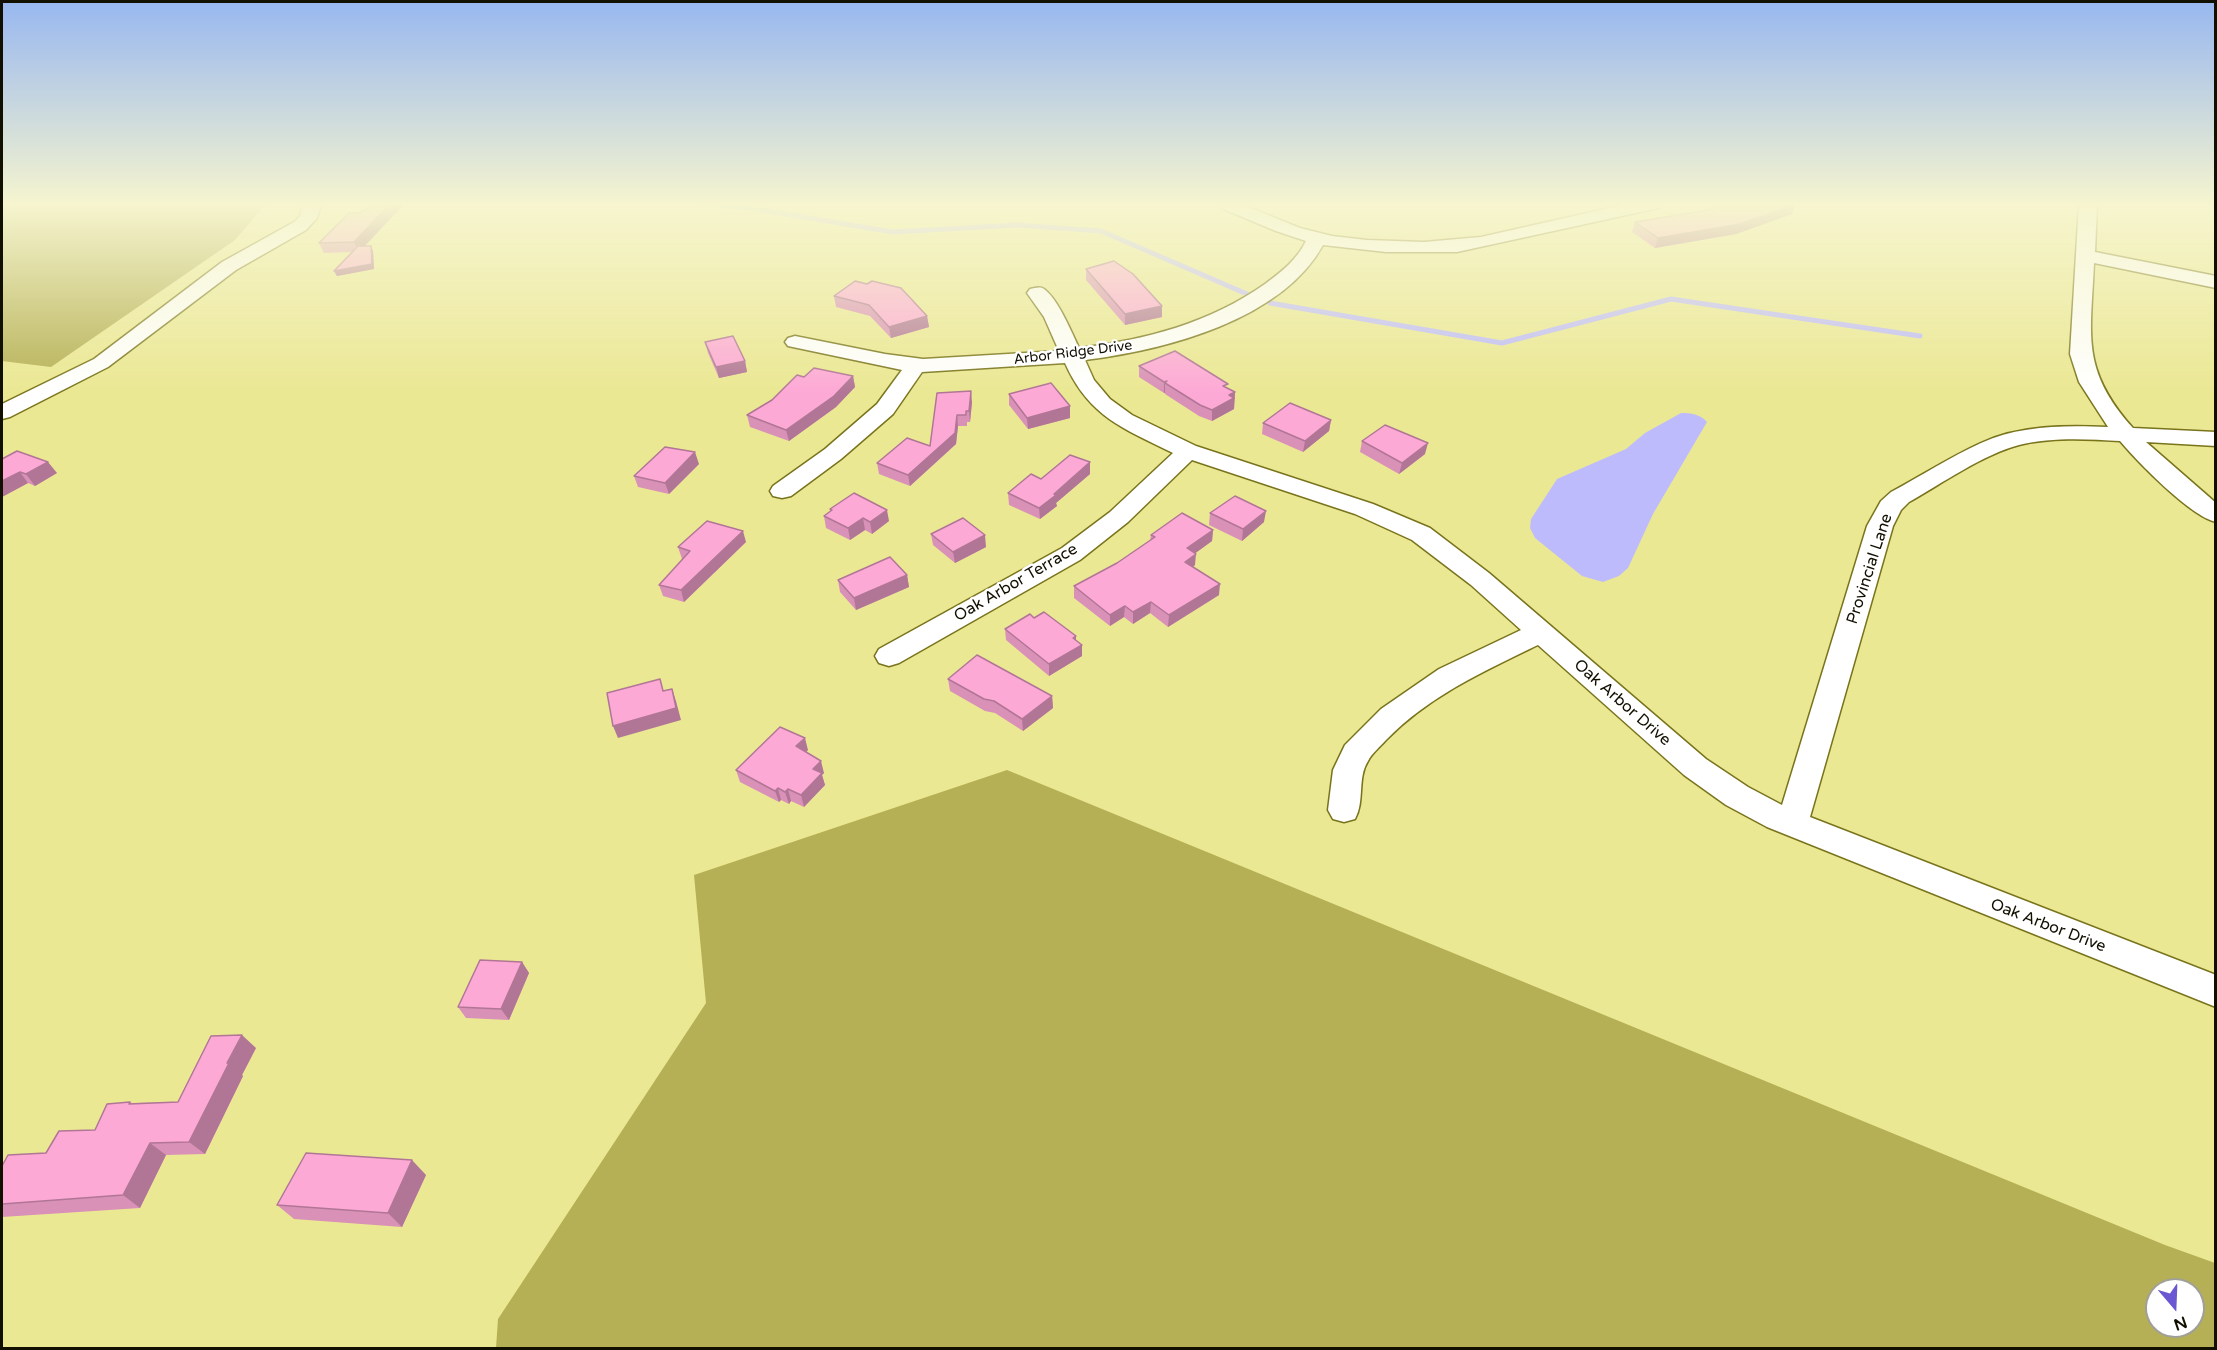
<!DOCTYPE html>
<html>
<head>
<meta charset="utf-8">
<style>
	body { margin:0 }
	#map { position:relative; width:2217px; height:1350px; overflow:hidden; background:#ebe894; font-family:"Varela Round",sans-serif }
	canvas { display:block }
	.frame { position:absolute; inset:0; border:3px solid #110f00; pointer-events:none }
	.north { position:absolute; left:2145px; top:1278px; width:60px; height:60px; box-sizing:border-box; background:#fff; border:2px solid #a09f99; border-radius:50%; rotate:161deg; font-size:16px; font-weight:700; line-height:24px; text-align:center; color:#110f00 }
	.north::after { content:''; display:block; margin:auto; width:21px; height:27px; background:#6b57d1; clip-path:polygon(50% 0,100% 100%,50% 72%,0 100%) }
</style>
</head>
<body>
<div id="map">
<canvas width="2217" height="1350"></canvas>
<div class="frame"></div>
<div class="north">N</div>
</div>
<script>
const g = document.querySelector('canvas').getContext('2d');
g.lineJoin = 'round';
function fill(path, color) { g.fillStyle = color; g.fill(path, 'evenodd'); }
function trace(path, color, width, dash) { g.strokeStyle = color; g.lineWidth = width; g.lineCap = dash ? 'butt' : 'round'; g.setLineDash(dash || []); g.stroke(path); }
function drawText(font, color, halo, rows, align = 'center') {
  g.font = font + ' "Varela Round",sans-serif'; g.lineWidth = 5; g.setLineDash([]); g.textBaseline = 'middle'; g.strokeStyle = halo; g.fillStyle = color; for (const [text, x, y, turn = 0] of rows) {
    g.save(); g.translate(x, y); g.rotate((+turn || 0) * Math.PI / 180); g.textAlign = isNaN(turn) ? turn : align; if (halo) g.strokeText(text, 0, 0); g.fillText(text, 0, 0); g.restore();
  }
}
const forest = new Path2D(`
	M2,204H266L235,240L51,367L2,361Z
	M1007,770L2165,1245L2215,1263V1348H496L498,1319L706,1003L694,875ZM2157,1290H2193V1326H2157Z`);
const water = new Path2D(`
	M1681,413C1691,413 1700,414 1707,422L1653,514L1628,568L1619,576L1603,582L1582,576L1535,538L1530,528L1531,519L1557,479L1626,449L1645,433Z`);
const stream = new Path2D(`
	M700,204L749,208L893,232L1018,225L1101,231L1247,294
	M1270,303L1502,343L1671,299L1920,336`);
const street = new Path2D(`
	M303,204H321L317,218L306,230L236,270L108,367L10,417L2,419V404L94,359L222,262L294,222L300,216Z
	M1218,204H1241L1300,228L1332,236L1367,240L1424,242L1481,237L1627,204H1663L1660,208L1654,209L1457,252H1386L1323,245C1281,321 1164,350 1085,360L1094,380L1110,399L1132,415L1196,446L1373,504L1430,528L1489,573L1706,759L1748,787L1782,805L1867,526L1881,501L1891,492C1921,476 1950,457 1981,443C2019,425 2067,425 2108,427L2079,382L2070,354L2079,204H2097L2095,252L2216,276V288L2094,263C2091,335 2080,369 2133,428L2216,432V446L2146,442L2216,503V522C2190,516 2138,462 2120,441C2087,439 2051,437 2019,445C1984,454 1941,484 1909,502L1901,510L1893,526L1810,817L2216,975V1007L1767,827L1726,805L1684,775L1538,645C1484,671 1429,696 1386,740C1380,747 1372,753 1368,761C1357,778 1365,801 1355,819L1344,822L1333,819L1328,810L1333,770L1345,745L1381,709L1439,669L1521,630L1471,585L1412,540L1355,514L1192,460L1128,522L1080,560L899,663L889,666L879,663L875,656L879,649L1062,548L1110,512L1173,453C1123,428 1089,417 1065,363L922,372L893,414L841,459L791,496L782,498L773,496L770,491L773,486L825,449L877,404L902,370L788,346L785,342L788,338L795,336L885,354L923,359L1059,351L1044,317L1027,293L1030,289C1035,288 1040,286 1044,289C1058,299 1072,333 1079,348C1145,340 1210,323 1265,284C1281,272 1297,260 1306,241L1276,231L1221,208Z`);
const wall = new Path2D(`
	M379,204L403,205L365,246H371L373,251L374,269L337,276L334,271L352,252L324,253L319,243L358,213Z
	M1792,214L1736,234L1655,248L1632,232L1635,222Z
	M1086,269L1162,317L1125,325L1086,280Z
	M834,296L927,316L929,327L891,338L870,316L836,307Z
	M705,342L745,361L747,372L719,378L708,353Z
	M1139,366L1228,388L1235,392L1234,409L1212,421L1199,416L1165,394V393H1164L1139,377Z
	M853,376L855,387L836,407L789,441L750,427L747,415L772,400L804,377Z
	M937,393L972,402L970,422H967V426H958L956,444L910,486L879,474L877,463L930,446Z
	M1009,394L1070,406V418L1028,429L1009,405Z
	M1331,420L1329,431L1303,452L1262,434L1263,423Z
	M1362,441L1425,454L1399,474L1360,452Z
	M2,459L57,473L35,486L28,483L2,497Z
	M1090,462V474L1056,503L1057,506L1040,519L1009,505L1008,493Z
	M699,464L669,494L638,487L634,476Z
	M830,509L889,521L872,534L865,530L850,540L826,528L824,516L831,511Z
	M1210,513L1264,522L1242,541L1209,525Z
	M1213,530L1212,541L1195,553V565L1193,567L1219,595L1168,627L1150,613L1133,624L1124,617L1110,626L1074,598V586L1117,563L1150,541L1151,535Z
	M931,534L986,547L955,563L933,545Z
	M746,542L684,602L663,596L659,585L683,559H682L678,547Z
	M907,575L909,587L856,610L840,592L838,580Z
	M1034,618L1076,636V640L1082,645V656L1049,676L1006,640L1005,629Z
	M948,679L1052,696L1053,708L1023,731L995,713L985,711L950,691Z
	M808,750L806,752L824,773L822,775L825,785L804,807L791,801L789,804L781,800L779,802L740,782L736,770Z
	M522,962L529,973L509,1020L466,1018L458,1007Z
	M256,1048L242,1075L243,1076L205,1154L166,1155L140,1208L2,1217V1166L46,1153L95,1130L130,1102L132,1103L178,1102Z
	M426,1175L402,1227L294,1219L277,1205Z`);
const shadedWall = new Path2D(`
	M390,204L403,205L359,252L354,242Z
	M1796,204L1792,214L1736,234L1655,248L1658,238Z
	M371,246L373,251L374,269L337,276L334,271Z
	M1162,306V317L1125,325V314Z
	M927,316L929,327L891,338L889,327Z
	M745,361L747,372L719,378L716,367Z
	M853,376L855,387L836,407L789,441L786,430Z
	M1167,381L1165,383V393H1164V382Z
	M971,391L972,402L970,422L969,411Z
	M1235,392L1234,409L1212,421V410L1229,395Z
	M1070,406V418L1028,429L1027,418Z
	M957,415L958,426L956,444L910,486L908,475Z
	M1331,420L1329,431L1303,452L1305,441Z
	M1428,443L1425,454L1399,474L1402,463Z
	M695,452L699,464L669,494L665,483Z
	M48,462L57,473L35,486L26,474Z
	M1090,462V474L1056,503L1057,506L1040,519L1039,508Z
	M20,472L28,483L2,497V481Z
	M887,510L889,521L872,534L870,522Z
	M1266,511L1264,522L1242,541L1243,529Z
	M863,518L865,530L850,540L848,528Z
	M1213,530L1212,541L1186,560L1187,548Z
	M743,531L746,542L684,602L681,590Z
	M985,535L986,547L955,563L953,552Z
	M1196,554L1195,565L1184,573L1185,562Z
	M907,575L909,587L856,610L854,598Z
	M1220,584L1219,595L1168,627L1169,615Z
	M1151,602L1150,613L1133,624V612Z
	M1125,606L1124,617L1110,626V615Z
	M1076,636V648L1082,645V656L1049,676V664L1073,638Z
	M672,689L676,701L681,720L618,738L613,726Z
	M1052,696L1053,708L1023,731L1022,719Z
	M805,738L808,750L800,758L796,746Z
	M821,761L824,773L822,775L825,785L804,807L801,795L813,769Z
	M778,788L781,800L779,802L775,791Z
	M788,789L791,801L789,804L785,792Z
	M522,962L529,973L509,1020L501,1009Z
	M242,1035L256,1048L242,1075L243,1076L205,1154L189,1142L227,1063Z
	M150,1143L166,1155L140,1208L123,1195Z
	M412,1160L426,1175L402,1227L388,1213Z`);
const building = new Path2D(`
	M379,204H390L354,242L319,243L349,213H358Z
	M1726,204H1796L1740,224L1658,238L1635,222L1708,210Z
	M358,246H371L372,264L334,271Z
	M1114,261L1133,274L1162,306L1125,314L1086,269Z
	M855,281L867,284L872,281L901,288L927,316L889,327L869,305L834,296Z
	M733,336L745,361L716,367L705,342Z
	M1175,351L1228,384L1223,386L1235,392L1229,395L1234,398L1212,410L1200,405L1165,383L1167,381L1164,382L1139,366Z
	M814,368L853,376L834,396L786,430L747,415L772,400L797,375L804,377Z
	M1051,383L1070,406L1027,418L1009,394Z
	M971,391L969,411H966V415H957L955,433L908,475L877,463L907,438L930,446L937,393Z
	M1290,403L1331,420L1305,441L1263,423Z
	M1385,425L1428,443L1402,463L1362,441Z
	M665,447L695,452L665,483L634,476Z
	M17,451L48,462L26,474L20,472L2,481V459Z
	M1070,455L1090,462L1054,494L1056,495L1039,508L1008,493L1031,474L1041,479Z
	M854,493L887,510L870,522L863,518L848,528L824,516L832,510L830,509Z
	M1235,496L1266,511L1243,529L1210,513Z
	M1182,513L1213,530L1187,548L1196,554L1185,562L1220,584L1169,615L1151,602L1133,612L1125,606L1110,615L1074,586L1117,563L1155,537L1151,535Z
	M963,518L985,535L953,552L931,534Z
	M707,521L743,531L681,590L659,585L690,551L678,547Z
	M890,557L907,575L854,598L838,580Z
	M1044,612L1076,636L1073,638L1082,645L1049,664L1005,629L1030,614L1034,618Z
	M977,655L1052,696L1022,719L994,701L984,699L948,679Z
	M660,679L663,691L672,689L676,708L613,726L607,693Z
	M780,727L805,738L796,746L821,761L813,769L822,773L801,795L788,789L785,792L778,788L775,791L736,770Z
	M480,960L522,962L501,1009L458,1007Z
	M242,1035L227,1063H229L189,1142L150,1143L123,1195L2,1204V1166L8,1155L46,1153L59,1131L95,1130L107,1104L130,1102L129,1104L178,1102L211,1036Z
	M306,1153L412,1160L388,1213L277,1205Z`);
const farStreetnames = [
	["Arbor Ridge Drive",1073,353,-7]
];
const streetNames = [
	["Provincial Lane",1870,569,-72],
	["Oak Arbor Terrace",1016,583,-30],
	["Oak Arbor Drive",1622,703,41],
	["Oak Arbor Drive",2048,926,21]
];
fill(forest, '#b5b055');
fill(water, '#bebbfc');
trace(stream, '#bebbfc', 5);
trace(street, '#79741c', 3);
fill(street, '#fff');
fill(wall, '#da91b8');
fill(shadedWall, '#b17696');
fill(building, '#fda9d6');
trace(building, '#b17696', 1.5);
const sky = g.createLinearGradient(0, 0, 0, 393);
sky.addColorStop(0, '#97b7f0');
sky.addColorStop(0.52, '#f6f5cf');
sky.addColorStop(1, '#f6f5cf00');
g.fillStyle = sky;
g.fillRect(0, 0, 2217, 393);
drawText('14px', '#110f00', '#fff', farStreetnames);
drawText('16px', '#110f00', '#fff', streetNames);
</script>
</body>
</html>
